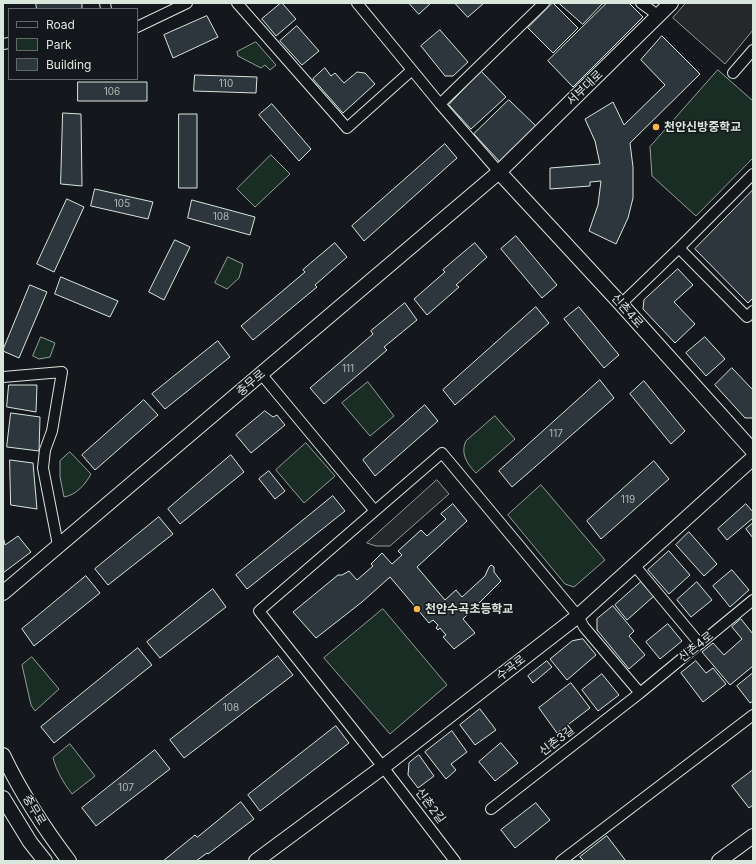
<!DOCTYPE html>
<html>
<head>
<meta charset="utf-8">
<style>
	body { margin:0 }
	#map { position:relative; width:756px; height:864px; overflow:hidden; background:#14181c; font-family:Inter,sans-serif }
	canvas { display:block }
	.frame { position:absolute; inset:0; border:4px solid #d8e6dc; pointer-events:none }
	.legend { position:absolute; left:8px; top:8px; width:130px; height:72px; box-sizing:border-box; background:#14181c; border:1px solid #626a69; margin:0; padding:5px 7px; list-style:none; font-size:12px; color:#d8e6dc }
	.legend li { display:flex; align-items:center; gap:8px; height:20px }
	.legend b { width:20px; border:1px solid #626a69 }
</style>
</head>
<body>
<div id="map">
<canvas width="756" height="864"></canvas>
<div class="frame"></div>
<ul class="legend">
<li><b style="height:5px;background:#14181c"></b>Road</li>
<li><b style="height:11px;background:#1a2d24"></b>Park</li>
<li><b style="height:11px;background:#2c363c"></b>Building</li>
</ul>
</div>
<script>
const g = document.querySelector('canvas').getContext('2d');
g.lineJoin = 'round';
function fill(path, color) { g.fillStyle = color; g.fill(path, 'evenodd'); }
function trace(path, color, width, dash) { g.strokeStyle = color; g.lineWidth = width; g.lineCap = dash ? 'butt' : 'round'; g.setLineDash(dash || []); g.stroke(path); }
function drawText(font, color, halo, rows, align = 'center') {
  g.font = font + ' Inter,"Noto Sans KR",sans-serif'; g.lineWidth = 3; g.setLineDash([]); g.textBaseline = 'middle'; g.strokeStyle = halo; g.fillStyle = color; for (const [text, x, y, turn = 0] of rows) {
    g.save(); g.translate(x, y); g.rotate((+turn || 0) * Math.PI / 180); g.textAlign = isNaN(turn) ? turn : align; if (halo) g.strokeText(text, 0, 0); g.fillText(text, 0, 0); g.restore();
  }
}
const green = new Path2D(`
	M256,42L276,65L270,70L265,65L261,68L238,56L237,52Z
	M718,70L753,101V158L696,216L652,176L650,147Z
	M271,155L290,174L255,207L237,189Z
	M228,257L243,264L239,278L227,289L215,283Z
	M41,337L55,343L50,357L39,359L33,356Z
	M368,382L394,416L370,436L342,403Z
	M495,416L515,439L476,473C467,464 460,453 466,441Z
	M306,443L335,476L304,503L276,470Z
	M70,452L91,474C85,485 76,495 64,497L60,477V461Z
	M541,485L605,560L574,587L565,584L508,515Z
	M383,609L447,685L390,734L324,658Z
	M32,657L59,689L35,711L31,705L22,665Z
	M70,744L95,776L72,794C63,782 57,772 53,758Z`);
const parking = new Path2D(`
	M686,3H753V30L725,64L673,18Z
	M437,480L449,494L390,546H376L367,543Z`);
const building = new Path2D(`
	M36,3H82V9H37Z
	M281,3H282L296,19L276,36L262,19Z
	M409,3H431L419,14Z
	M455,3H484L468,17Z
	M553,3L578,28L553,53L528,28Z
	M559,3H603L583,24Z
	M607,3H629L643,17L573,87L548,61Z
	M207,16L218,37L173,58L164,35Z
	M297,26L319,51L302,65L280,41Z
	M440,30L468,62L453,76H445L421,46Z
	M662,36L700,74L630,143L633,167V198L628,218L616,244L589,231L598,205L601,181L590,182V186L550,189V168L600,164L595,141L585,119L613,102L624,125L665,85L641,60Z
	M325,68L331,76L335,73L344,83L357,72L365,73L375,84L343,113L313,79Z
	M481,71L506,97L471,129L449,105Z
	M195,75L257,77L256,93L194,91Z
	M78,82H147V101H78Z
	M509,100L537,127L500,162L474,134Z
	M272,104L311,149L299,161L259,115Z
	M63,113L81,114L82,186L61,184Z
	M179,114H197V188H179Z
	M445,144L457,158L364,241L352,226Z
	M95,189L153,202L148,219L91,206Z
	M753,190V298L748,303L695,249Z
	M67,199L84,207L54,272L37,264Z
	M192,200L255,217L250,235L188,218Z
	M516,236L557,285L542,298L501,249Z
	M175,240L190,247L164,300L149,292Z
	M335,243L347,257L315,285L317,287L253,340L241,326L305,272L303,270Z
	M475,243L487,257L456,285L459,287L427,315L414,299L445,272L443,270Z
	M678,269L693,285L674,302L695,324L675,343L643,309L644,300Z
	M61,277L118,301L110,317L55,294Z
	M30,285L47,292L19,358L3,351V350Z
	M405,303L417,320L384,347L387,350L324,404L310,388L373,334L371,331Z
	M536,307L549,323L455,405L443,390Z
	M579,307L619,355L604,368L564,319Z
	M705,337L725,359L706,376L686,353Z
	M218,341L230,357L165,409L152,394Z
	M732,368L753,390V418H745L715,385Z
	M600,380L614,398L512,487L499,471Z
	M644,381L685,431L671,444L630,394Z
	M9,385H37L36,412L7,407Z
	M144,400L158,415L95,470L82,455Z
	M425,405L438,421L375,476L363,460Z
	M265,411L273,417L277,415L285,425L251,453L236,435Z
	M11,413L40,417L39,451L7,447Z
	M231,455L244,472L180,524L168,509Z
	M10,460L33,463L37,509L11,505Z
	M654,461L669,479L601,539L587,521Z
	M269,471L285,491L275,499L259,479Z
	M333,496L345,511L247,589L236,575Z
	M453,504L467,521L417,567L445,600L456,590L462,597L485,576L489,567L491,565L494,567V572L501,581L463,619L475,633L454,649L443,637L446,635L440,628L438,630L436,628L438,625L433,620L429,623L390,577L362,602L316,638L293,612L338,575H342L349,571L357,580L373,566L371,564L382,553L392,564L402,555L398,551L421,530L427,536L446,519L441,514Z
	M746,504L753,512V518L727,540L718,529Z
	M159,517L173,534L108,585L95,569Z
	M753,523V538L746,529Z
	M689,532L717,564L704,576L676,545Z
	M3,536L5,545L18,536L31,552L3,573Z
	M669,551L690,575L669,594L648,570Z
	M732,570L749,590L730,607L713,586Z
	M86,576L100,593L34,646L22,629Z
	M641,582L654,596L627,620L615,605Z
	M697,582L712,600L691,617L677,600Z
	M213,589L226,607L160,658L147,642Z
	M613,606L634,631L629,636L645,655L629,669L597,630V619Z
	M741,619L753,634V666L730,685L702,652L713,643L724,655L742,639L732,627Z
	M668,624L682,641L660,659L646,642Z
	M583,639L596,655L567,680L550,659L572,641Z
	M138,648L152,665L54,743L41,727Z
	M278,656L293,675L184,758L170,740Z
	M547,661L552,667L533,683L528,676Z
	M696,661L706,673L713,668L726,684L703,702L681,673Z
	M753,673V701L750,703L737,686Z
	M602,674L619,695L598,711L582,690Z
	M571,683L590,708L557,733L539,708Z
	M480,709L496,730L475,745L460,725Z
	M336,726L349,743L260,811L248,795Z
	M452,731L467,752L451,764L456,770L446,779L425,752Z
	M501,743L518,763L495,781L479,762Z
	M155,750L170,769L96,826L82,808Z
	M419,755L434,776L418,788L408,775L409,763Z
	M753,770V805L749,808L732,786Z
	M241,802L254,819L208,854L207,853L196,861H163L195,835L197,837Z
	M536,803L550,820L515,848L501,830Z
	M607,836L626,861H584L580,857Z`);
const street = new Path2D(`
	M105,3L106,9
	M237,3L347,128L412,70
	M357,3L440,104L499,172
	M641,3L659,16
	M137,27L187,3
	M3,44L9,43
	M733,73L753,50
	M440,104L544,3
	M679,248L747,317L753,311
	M621,304L679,248L753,174
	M262,375L375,511
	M3,377L62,372L52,431L45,450L43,468L58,545
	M635,566L700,644
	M491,809L640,693L753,600
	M455,861L383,767L259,611L442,453L578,616L584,627L640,693
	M561,861L753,715`);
const secondary = new Path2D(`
	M499,172L621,304L753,451
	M3,593L499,172L671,3
	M3,755C21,793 44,828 69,861
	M3,798L30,842L45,861
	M256,861L383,767L578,616L753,458
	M719,861L753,836`);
const markers = [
	[656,127,4,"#ffb74d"],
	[417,609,4,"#ffb74d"]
];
const numberNames = [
	["110",226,84],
	["106",112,92],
	["105",122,204],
	["108",221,217],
	["111",348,369],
	["117",556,434],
	["119",628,500],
	["108",231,708],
	["107",126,788]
];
const streetNames = [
	["서부대로",585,88,-44],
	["신촌4로",627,311,48],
	["충무로",251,383,-40],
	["신촌4로",696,647,-39],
	["수곡로",511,668,-38],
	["신촌3길",557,741,-38],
	["신촌2길",430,806,53],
	["충무로",34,810,59]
];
const poiNames = [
	["천안신방중학교",664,127],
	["천안수곡초등학교",425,609]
];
fill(green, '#1a2d24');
trace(green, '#939e99', 1);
fill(parking, '#24282b');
trace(parking, '#939e99', 1);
fill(building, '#2c363c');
trace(building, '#d8e6dc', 1);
trace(street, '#d8e6dc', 12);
trace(secondary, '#d8e6dc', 16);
trace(street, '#14181c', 10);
trace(secondary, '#14181c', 14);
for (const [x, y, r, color] of markers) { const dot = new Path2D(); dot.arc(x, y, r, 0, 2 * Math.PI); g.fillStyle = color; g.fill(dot); trace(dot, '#14181c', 1.5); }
drawText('10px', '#adbab4', null, numberNames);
drawText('12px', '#d8e6dc', '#14181c', streetNames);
drawText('bold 12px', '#d8e6dc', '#14181c', poiNames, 'left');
</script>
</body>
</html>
